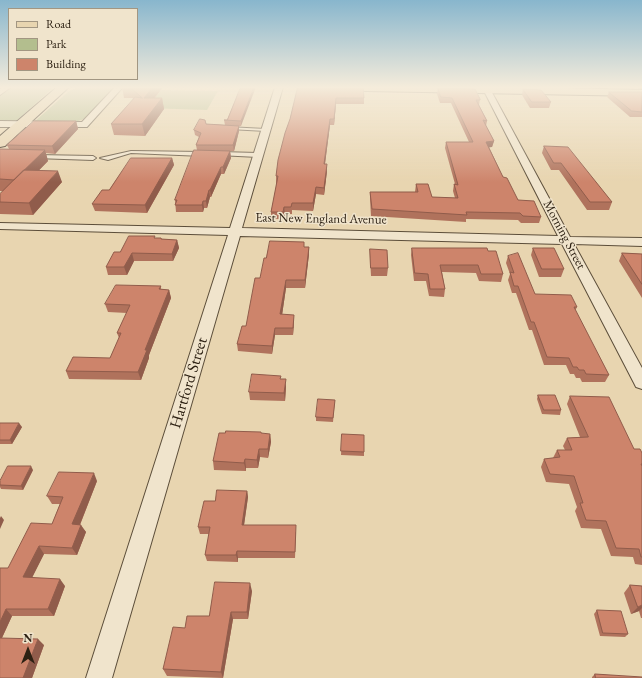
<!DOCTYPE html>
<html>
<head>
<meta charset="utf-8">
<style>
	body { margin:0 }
	#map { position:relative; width:642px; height:678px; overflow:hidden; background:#e8d5b0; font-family:"EB Garamond",serif }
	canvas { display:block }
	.legend { position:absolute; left:8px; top:8px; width:130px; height:72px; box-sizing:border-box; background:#f0e4cc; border:1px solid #a29682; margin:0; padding:5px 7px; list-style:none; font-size:12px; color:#2d2113 }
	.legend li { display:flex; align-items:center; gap:8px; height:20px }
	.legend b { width:20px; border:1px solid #a29682 }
	.north { position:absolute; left:8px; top:630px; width:40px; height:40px; -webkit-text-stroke:3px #f0e4cc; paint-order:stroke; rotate:0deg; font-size:11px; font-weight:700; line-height:16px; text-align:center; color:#2d2113 }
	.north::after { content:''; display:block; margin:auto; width:14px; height:18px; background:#2d2113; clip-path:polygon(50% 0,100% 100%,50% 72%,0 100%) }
</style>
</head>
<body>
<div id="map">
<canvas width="642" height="678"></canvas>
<ul class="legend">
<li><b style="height:5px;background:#e8d5b0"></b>Road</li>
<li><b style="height:11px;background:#b3be8e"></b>Park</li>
<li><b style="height:11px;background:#cd846b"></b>Building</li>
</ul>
<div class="north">N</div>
</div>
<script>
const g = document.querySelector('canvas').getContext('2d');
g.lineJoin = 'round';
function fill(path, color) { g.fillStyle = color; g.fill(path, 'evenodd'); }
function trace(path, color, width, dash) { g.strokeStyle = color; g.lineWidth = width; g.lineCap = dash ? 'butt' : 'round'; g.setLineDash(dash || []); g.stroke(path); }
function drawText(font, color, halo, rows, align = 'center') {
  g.font = font + ' "EB Garamond",serif'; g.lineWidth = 3; g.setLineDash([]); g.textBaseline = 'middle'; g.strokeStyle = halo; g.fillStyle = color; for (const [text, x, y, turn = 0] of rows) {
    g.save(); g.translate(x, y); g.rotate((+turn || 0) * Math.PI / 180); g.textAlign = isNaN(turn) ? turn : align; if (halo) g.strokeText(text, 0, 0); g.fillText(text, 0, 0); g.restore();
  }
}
const green = new Path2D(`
	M12,87H51L52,89L16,121L0,122V96Z
	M78,87H117L84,119L75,122H34L69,91Z
	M161,90L218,91L207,110L146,108Z`);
const service = new Path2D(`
	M227,127L266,129L268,130L266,131L229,129H227Z
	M131,151L203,152L206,154L203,156L131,153L108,160L100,158Z
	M220,152L258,153L261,155L258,157L218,155L217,154Z
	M37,155L93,156L96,158L93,160L35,158L34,157Z`);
const minor = new Path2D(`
	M3,87H11L0,95V89Z
	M115,87H123L87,127H0V121L82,122Z
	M275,87H283L242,228L558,236L482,87H489L570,237L642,238V246L574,244L642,368V389L636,387L634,383L562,244L240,236L112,678H86L228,235L0,229V223L230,228Z`);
const primary = new Path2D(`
	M57,87H69L5,146L0,147V136Z
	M308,87H519L642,90V96L313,90Z`);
const wall = new Path2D(`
	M122,87H163L155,98H162L164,109L145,136L114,135L111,124L134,99L132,98H124Z
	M241,87V126H239V131L234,151H230L231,158L224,174H221L211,197H210L207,208H204L203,212H176L175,200L197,150L196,145L199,137L195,135L194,130L206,124L225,125L224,120H227Z
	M298,87L364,98V104H336L334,125H330L325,164L327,171L324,195L316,194L313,211L292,210V214H285L284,219H271V212L277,183H276V176L290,119Z
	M599,87H642V89Z
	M438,88L480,99L479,105L487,121L486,126L494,141L492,147H489L503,177L518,200L541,217L539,223H521L518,220L467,219H466V222L371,216L370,199V192H415L416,184L432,197L455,198L453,191L454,184H455L445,148L446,142H469L451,103H440L437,94Z
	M523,89L551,102L549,108H530L522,95Z
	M609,92H642V117H630L607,97Z
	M76,121L78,129L55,154L46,153L48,161L39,170L62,182L33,215L0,214V194L3,191H0V149H9L7,145Z
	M544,146L612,202L609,210H587L559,170H551L542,153Z
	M172,158L174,165L147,213L95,211L92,204L109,190Z
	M155,238H161L162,239L177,240L179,248L173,261H134L127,275H108L106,267L120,252Z
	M304,242V247H309V254L305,288H286L282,315L294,322L293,335H275L272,354L238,351L237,344L246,326L260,278Z
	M412,248L488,251L503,274L501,282L479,281L476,273L442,272L445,289L444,297L429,296L426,281H414L411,255Z
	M533,248L564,269L561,277H539L531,255Z
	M370,249L388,268L387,276H371L370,257Z
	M622,253L642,254V298L619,261Z
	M508,256L535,294L577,307L575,311L609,375L605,382H582L580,378H576L574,374H570L566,365H544L532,330H529L516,293H512L508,280L510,274L506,263Z
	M161,286V289L169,290L171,298L149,355V358L141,380L69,379L66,371L110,358L119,338L117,333L127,313L108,312L105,304Z
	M286,387L285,401L250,400L249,392Z
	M538,395L561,410L560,415L542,414L537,399Z
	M570,396L634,449L642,453V565L635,564L633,557L611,556L601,529L581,528L575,511L577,507L569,484L546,482L541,467L544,459L553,458L557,450H565L563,446L567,438L580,437L567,404Z
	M335,400L333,422L316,421V417Z
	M0,423L22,427L12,444H0Z
	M225,433L270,434L271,442L268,458L260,457L258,468H246V471L214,470L213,461Z
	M342,434L364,452V456L341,455Z
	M33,470L23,490L1,489L0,487V481Z
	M97,481L80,525L86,532L77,555L44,554L32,577L65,586L54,616H12L2,638L44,645L32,678H0V568H8L52,524L60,504H52L47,496Z
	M247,491L248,497L244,525L296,532L295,558H238V562L207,561L205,555L209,534H200L198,527L215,501Z
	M630,585L642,586V618H641L639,611L631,614L624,593Z
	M252,591L248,619H233L223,678L167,676L163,669L185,628L209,616Z
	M597,610L628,634L625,637L600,636L594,614Z
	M595,674L642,678H592V677Z`);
const shadedWall = new Path2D(`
	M153,87H163L146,108L144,98Z
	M254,87H256L241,126V121Z
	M162,98L164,109L145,136L142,124Z
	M336,98V104L334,125V119Z
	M330,119V125L324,171V164Z
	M76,121L78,129L55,154L52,146Z
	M239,126V131L234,151L233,145Z
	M494,141L492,147L485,148L486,142Z
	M45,150L48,161L19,191L14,180Z
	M230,151L231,158L224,174L223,167Z
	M172,158L174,165L147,213L145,205Z
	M327,164V171L324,195V188Z
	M221,167V174L211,197L210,190Z
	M58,171L62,182L33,215L29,203Z
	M316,187V194L313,211V203Z
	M209,190L210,197L207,208L206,201Z
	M203,201L204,208L203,212L202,205Z
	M284,207L285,214L284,219L283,212Z
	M177,240L179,248L173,261L172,254Z
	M309,247V254L305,288V280Z
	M132,253L134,261L127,275L124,267Z
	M286,280V288L281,322L280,314Z
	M169,290L171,298L149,355V358L141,380L138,372L145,350Z
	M294,315V322L293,335V328Z
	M275,328V335L272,354V346Z
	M286,379V387L285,401L284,393Z
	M19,423L22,427L12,444L10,440Z
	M270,434L271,442L268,458V449Z
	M259,449L260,457L258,468L257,460Z
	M245,459L246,468V471L244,463Z
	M31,466L33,470L23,490L21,486Z
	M94,473L97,481L77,532L72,524Z
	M247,491L248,497L243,532L242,525Z
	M1,516L4,520L0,529V518Z
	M81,525L86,532L77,555L72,548Z
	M39,546L44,554L29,584L23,577Z
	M237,551L238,558V562L236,555Z
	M60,579L65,586L54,616L48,609Z
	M250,583L252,591L248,619L247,612Z
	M642,605V608L639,611L631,614L638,607Z
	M6,609L12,616L0,642V622Z
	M231,612L233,619L223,678L221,672Z
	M38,639L44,645L32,678H23Z`);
const building = new Path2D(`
	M130,87H153L144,98H162L142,124H111L135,97L142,98Z
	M241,87H254L241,121L224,120H227Z
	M298,87H363L364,98H336L334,119H330L324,164H327L324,188L316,187L313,203H292L291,207H284L283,212H271L278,176H276L278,160L285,133L290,119Z
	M438,88L475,89L480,99V100H476L487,121L483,120L494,141L486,142L503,177L507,178L518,200L534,201L541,217L523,216L520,213L468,212H466L467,215L372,209L370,192H418L416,184H428L432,197L458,198L454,184L458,185L446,142H473L452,98L441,97Z
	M523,89L541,90L551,102H532Z
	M609,92H642V112L632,111Z
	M200,119L205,120L206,124L239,126L233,145H196L201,133L194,130Z
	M34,121H76L52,146L7,145Z
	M544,146L568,147L612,202H590L561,163H554Z
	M0,149L45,150L14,180L0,179Z
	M194,150L230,151L223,167H221L210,190H209L206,201H203L202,205H175L177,200H175Z
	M131,158H172L145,205L92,204L102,190H109Z
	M24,170L58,171L29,203L0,202V194Z
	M129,236H155L154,238H161V239L177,240L172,254L132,253L124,267H106L114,252H120Z
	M270,241L304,242V247H309L305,280H286L280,314L294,315L293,328H275L272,346L237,344L242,326H246L255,278H260L264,258H266Z
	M412,248H487L488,251H496L503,274H481L478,265H440L445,289H430L428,274L415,273Z
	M533,248H554L564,269H542Z
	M370,249L387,250L388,268H371Z
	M518,253L535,294L571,295L577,307H574L609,375L586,374L584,370H579L577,367H573L569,358L547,357L534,322H531L518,286H514L510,272L514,273L508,256Z
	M622,253L642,254V284Z
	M116,285L161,286L159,289L169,290L145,350H147L138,372L66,371L73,357L110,358L121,333H117L130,305L105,304Z
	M252,374L281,376L280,379H286L284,393L249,392Z
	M538,395H555L561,410H544Z
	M570,396L609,397L634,449H640L642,453V464H641L642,466V557H641L639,549L616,548L606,521L586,520L580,503H583L574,476L550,474L544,459L560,457L557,450H572L567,438L588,437Z
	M318,399L335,400L333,418L316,417Z
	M0,423H19L10,440H0Z
	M226,431L261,432V433L270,434L268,449H259L257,460L245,459L244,463L213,461L219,433H225Z
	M342,434L364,435V452L341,451Z
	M8,466H31L21,486L0,485V481Z
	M59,472L94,473L72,524L81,525L72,548L39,546L23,577L60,579L48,609H6L0,622V568H8L31,523L52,524L63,497L47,496Z
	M217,490L247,491L242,525H296L295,552L237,551L236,555H205L210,527H198L204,501H215Z
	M215,582L250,583L247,612H231L221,672L163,669L173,627L185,628L187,616H209Z
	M630,585L642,586V605L638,607Z
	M597,610L621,611L628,634L603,633Z
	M0,638L38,639L23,678H0Z
	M595,674L642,677V678H596Z`);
const farStreetnames = [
	["East New England Avenue",321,219,1],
	["Morning Street",564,235,62]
];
const streetNames = [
	["Hartford Street",189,383,-73]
];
fill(green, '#b3be8e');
trace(service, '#5c4e3a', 2);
trace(minor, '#5c4e3a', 2);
trace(primary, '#2d2113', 2);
fill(service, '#f0e4cc');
fill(minor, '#f0e4cc');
fill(primary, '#e8d5b0');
fill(wall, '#b0725c');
fill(shadedWall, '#905c4b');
fill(building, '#cd846b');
trace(building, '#905c4b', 1);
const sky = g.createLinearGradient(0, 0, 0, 182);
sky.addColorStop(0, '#88b6cd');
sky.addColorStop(0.48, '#f5ecdb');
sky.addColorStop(1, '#f5ecdb00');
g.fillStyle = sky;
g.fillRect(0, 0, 642, 182);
drawText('13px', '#2d2113', '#f0e4cc', farStreetnames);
drawText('16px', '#2d2113', '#f0e4cc', streetNames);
</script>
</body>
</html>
